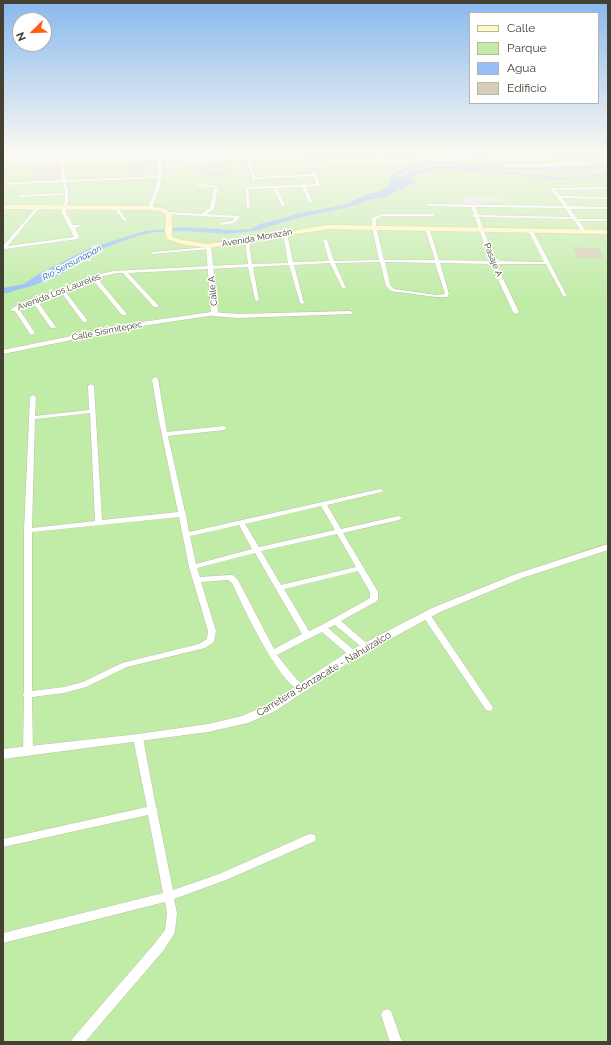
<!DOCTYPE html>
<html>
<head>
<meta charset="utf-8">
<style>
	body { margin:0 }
	#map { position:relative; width:611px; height:1045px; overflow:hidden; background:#f3f1e2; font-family:Raleway,sans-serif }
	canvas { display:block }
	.frame { position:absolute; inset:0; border:4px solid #454132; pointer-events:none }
	.legend { position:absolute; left:469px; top:12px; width:130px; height:92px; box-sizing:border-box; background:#fff; border:1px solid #b5b3ad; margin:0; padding:5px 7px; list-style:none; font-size:12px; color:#454132 }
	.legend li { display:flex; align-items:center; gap:8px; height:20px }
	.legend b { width:20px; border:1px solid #b5b3ad }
	.north { position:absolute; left:12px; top:12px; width:40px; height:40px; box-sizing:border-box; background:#fff; border:1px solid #b5b3ad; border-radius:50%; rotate:247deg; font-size:11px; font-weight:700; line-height:16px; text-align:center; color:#454132 }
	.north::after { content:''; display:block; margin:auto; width:14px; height:18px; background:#ff5f0e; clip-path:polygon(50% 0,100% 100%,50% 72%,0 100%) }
</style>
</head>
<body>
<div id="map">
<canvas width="611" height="1045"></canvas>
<div class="frame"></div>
<ul class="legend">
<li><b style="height:5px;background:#fffbc1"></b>Calle</li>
<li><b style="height:11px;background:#c0eca7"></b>Parque</li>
<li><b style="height:11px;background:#98bef7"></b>Agua</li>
<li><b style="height:11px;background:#d5cfb7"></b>Edificio</li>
</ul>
<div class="north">N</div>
</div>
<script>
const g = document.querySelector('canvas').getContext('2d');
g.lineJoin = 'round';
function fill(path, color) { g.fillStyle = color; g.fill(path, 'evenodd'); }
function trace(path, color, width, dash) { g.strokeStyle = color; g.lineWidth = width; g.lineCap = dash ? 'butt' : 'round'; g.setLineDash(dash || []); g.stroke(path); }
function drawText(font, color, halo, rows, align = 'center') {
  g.font = font + ' Raleway,sans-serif'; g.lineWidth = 3; g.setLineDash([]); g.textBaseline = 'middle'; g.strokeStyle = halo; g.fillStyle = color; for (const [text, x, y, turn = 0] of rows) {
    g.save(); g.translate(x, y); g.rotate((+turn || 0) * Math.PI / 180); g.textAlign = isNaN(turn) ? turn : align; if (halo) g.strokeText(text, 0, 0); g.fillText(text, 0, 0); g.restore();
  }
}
const green = new Path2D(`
	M328,153H608V1042H3V163Z`);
const parking = new Path2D(`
	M206,159L210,161L207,165L168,166L167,161Z
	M462,196L501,197L505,198L506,201L486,202L487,205H465Z`);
const water = new Path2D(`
	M467,167L560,178L608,174V176L555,180L482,170L469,171H465L462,168Z
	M394,177L413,180L415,182L385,197L367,200L363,203L345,208L297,218L255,231L226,234L185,231L154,232L137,236L99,250L76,262L67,271L50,279L32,286L3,294V288L24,284L37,275L90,248L145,231L182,227L233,230L251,229L260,224L297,214L343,205L366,195L378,192L390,185V181Z`);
const canal = new Path2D(`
	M442,161L524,168L608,166V168C580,169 553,171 525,170C484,170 430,151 394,178L390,177C403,164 424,162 442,161Z`);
const river = new Path2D(`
	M438,166L482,167L486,169L482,171C462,171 436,166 416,175C406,179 405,188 391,191L387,189L395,185L410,171Z`);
const building = new Path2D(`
	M146,162L144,171L128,172L129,163Z
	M59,165V179L38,180V166Z
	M224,165L227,175L203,176L201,166Z
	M575,248L598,249L603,258H579Z`);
const minor = new Path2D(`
	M8,153H11L5,164L3,165V161Z
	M63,153H66L64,167L66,180L157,176L159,153H162L161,176L162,177L161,178L160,187L152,208L150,209L148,208L156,187L157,178L66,182C69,193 70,201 65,211L73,225H80L82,226L75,228L79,236L78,239L5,249L3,250V246L37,207L39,208L38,209L8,246L74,237L61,211L65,201V195L19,197L17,196L19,195L65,193L63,182L3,185V183L62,180L61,167Z
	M87,153H117L115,154L86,155Z
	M373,153H376L381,160L569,153H587L585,154L302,165L300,164L302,163L378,160Z
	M245,155L248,156L255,177L313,174L312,171L315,170L320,185L318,186L306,187L312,201L310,202L308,201L302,187L277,188L285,205L283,206L281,205L274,188L248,189L250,207L247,208L245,187L316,184L314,176L255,179V182H253Z
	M594,162L595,164L507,167L505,166L507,165Z
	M197,184L213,185L218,188L214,209L206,214L238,216L240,217L234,223L222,225H221V223L232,221L235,218L167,214L166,213L168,212L201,214L210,208L214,188L212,187L198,186H197Z
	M608,187V189L556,190L560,196L608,197V199L562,198L568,206L608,207V209H570L577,219H608V221H579L586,231L584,232H582L573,219L479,217L495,261L544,262L528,230L532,229L567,296L565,297L563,296L546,264H496L519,312L516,314L513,312L491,264L440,263L449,294L447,297H436L391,291L386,286L380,262L335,263L346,288L344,289L342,288L330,263L294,265L304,303L302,304L300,303L289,265L253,267L259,300L257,301L255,300L248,267L128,273L158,305V307H154L123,273C114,273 106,275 97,278L126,313V315H122L93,280L65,291L87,320V322H83L61,292L38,302L56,327L55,328H51L34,304L19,309L35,333L32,335L30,334L15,311H12L10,310L14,307L23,304L91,277V276L114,271L248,264L245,240L247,239L249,240L252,264L288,263L283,233L285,232L287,233L293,262L329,261L323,240L325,239L327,240L334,261L379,260L372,227V218L382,214H433L435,215L433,216H382L376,219V227L384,260H435L425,228L427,227L429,228L439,260L490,261L475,217L469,216L474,215L471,207L428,206L426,205L427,204L564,206L551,189L552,188ZM475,207L565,208L571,217L478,215ZM385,262L435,263L445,294L436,295L394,289L390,285Z
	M115,207H117L127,220L126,221H124L114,208Z
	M208,247H210V249L152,254L150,253L152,252Z
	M350,311L352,312V314L238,318L213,316L210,314L213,312L238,314Z
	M155,377L158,379L167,432L224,426L227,428L224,430L168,436L185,512L186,514V515L189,532L380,489L382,490L383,491L382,492L327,505L341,529L399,516L402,518L399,520L343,533L378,592V599L377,601L341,621L371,647L370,649H364L335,625L328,628L356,652L357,654L356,656H350L322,632L277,655L293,675L305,688L304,690C284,696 240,600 232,583L228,580L201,582L216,631L214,642L205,648L127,667L86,687L64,693L32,697L33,752L31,754L28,756L25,754L23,752L24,697L23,695L24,693V530L30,397L33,395L36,397L35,416L89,410L88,386L91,384L94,386L102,520L178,512L158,416L152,379ZM90,413L95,521L32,528L35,419ZM321,506L335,530L259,547L245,524ZM179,517L189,567L208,631L207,639L199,644L122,663L83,682L64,687L32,691V532ZM239,525L252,549L196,564L190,536ZM337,534L356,567L281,585L261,551ZM255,553L302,634L274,649L238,580L233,575H230L200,577L197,568ZM358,571L370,592V598L320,626L309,631L284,589Z
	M426,612L429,613L492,706L493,708L492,710L489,711L486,710L422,615L423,613Z
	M138,735L141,736L143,738L156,807L158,810L157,811L173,890L219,874L307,835L311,834L315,835L316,838L315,841L226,880L174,899L177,913L175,931L174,934L163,951L85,1042H71L73,1038L155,943L165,930L167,913L165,902L3,943V933L163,893L148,815L3,847V839L147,807L133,738L135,736Z
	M387,1009L391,1011L402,1042H390L381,1015L383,1011Z`);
const tertiary = new Path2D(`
	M310,153H338L336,154L3,166V164Z
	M206,245L211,246L218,312L215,315L135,327L3,354V350L135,323L211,312Z
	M608,544V550L522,578L440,612L357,657L275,711L248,723L208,732L3,759V749L138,734L208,724L242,716L267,705L349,651L432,608L516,574Z`);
const secondary = new Path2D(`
	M3,205L150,206L165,209L172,215V237L182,240L208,244L328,225L608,230V234L328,229L208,248L181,244L167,239L165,233L166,215L161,211L150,210L3,209Z`);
const farStreetnames = [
	["Avenida Morazán",257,238,-10],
	["Pasaje A",493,260,68],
	["Calle A",213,291,-96],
	["Avenida Los Laureles",59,292,-21],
	["Calle Sisimitepec",107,331,-11]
];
const farWaternames = [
	["Río Sensunapán",72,263,-28]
];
const streetNames = [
	["Carretera Sonzacate - Nahuizalco",324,674,-31]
];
fill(green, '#c0eca7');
fill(parking, '#e3e1dc');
fill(water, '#98bef7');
fill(canal, '#98bef7');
fill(river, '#98bef7');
fill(building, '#d5cfb7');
trace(building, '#d1c9a9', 1);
trace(minor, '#c2bea7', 1);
trace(tertiary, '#c2bea7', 1);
trace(secondary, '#d8d28d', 2);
fill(minor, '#fff');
fill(tertiary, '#fff');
fill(secondary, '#fffbc1');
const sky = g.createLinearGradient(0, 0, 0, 299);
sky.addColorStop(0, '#88b8ee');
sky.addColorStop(0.51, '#faf9f2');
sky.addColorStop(1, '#faf9f200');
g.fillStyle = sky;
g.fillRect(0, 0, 611, 299);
drawText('9px', '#454132', '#fff', farStreetnames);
drawText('italic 9px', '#225ebb', '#fff', farWaternames);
drawText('10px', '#454132', '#fff', streetNames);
</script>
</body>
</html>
